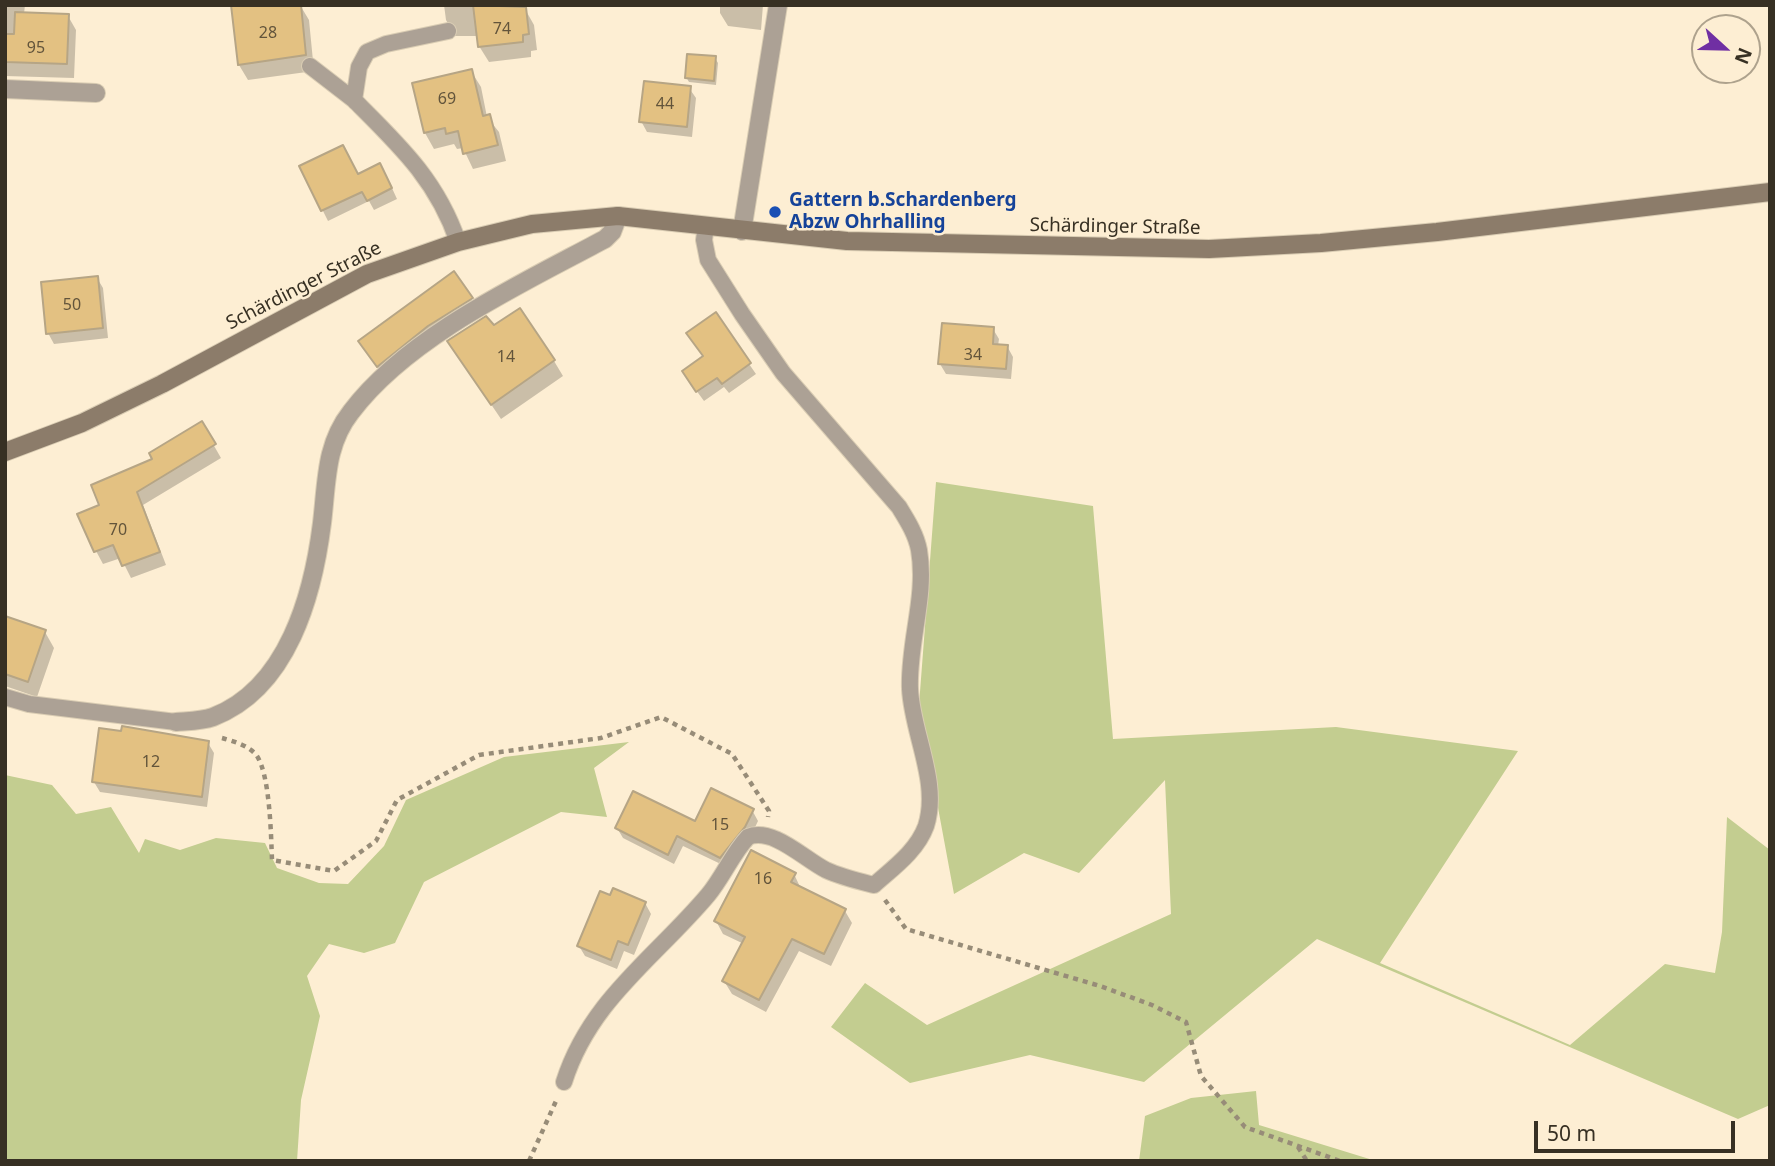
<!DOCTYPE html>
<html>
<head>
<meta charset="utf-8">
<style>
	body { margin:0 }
	#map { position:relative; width:1775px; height:1166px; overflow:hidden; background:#fdeed3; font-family:"Noto Sans",sans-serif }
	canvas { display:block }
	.frame { position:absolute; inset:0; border:7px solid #373023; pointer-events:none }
	.north { position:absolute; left:1691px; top:14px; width:70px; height:70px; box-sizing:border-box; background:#fdeed3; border:2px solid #aea28d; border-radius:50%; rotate:112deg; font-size:19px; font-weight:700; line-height:28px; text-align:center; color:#373023 }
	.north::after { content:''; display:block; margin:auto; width:24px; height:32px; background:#702fa3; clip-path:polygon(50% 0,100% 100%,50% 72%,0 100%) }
	.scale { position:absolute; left:1534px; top:1121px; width:201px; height:32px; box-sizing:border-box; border:4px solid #373023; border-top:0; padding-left:9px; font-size:21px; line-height:24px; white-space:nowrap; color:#373023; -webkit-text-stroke:5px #fdeed3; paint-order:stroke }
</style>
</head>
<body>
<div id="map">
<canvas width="1775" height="1166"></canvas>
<div class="frame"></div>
<div class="north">N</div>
<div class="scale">50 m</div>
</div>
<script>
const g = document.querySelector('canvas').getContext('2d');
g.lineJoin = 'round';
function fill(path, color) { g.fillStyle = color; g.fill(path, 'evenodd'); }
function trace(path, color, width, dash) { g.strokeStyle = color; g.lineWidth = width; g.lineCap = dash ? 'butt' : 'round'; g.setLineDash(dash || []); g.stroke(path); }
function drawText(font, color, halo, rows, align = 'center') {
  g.font = font + ' "Noto Sans",sans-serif'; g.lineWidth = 5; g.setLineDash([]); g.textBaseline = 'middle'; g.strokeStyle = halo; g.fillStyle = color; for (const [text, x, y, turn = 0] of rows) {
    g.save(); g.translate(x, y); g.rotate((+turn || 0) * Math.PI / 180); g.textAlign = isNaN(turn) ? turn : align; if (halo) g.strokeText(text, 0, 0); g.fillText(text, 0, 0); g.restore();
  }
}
const green = new Path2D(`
	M936,482L1093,506L1113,739L1336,727L1518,751L1380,963L1570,1045L1665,964L1715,973L1722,932L1727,817L1770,850V1105L1738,1119L1317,939L1144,1082L1030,1055L910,1083L831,1027L865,983L927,1025L1171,914L1165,780L1079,873L1024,853L954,894L919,705Z
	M629,742L594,768L607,817L561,812L424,882L395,943L364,953L329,944L307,976L320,1016L301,1100L297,1161H5V775L52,785L76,814L111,807L139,853L145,839L180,850L216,838L265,843L277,868L319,883L348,884L384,846L406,800L504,757Z
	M1256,1091L1259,1125L1376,1161H1139L1145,1116L1191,1098Z`);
const shadow = new Path2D(`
	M5,5H25L24,14L68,16L76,30L74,78L5,76Z
	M300,5L309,20L314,71L248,80L239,65Z
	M444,5H518L519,10L525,9L534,25L537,50L531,51V57L489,62L479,46L478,36H455L446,20Z
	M720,5H763L761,30L728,26L720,13Z
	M715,58L718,63L716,85L689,82L686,77Z
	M471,71L481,87L487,117L499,132L506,161L473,169L463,148L457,149L454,144L434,149L425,133Z
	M689,88L696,98L692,137L647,132L641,121Z
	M301,167L358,176L386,175L397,199L374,210L369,201L328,221Z
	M97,278L103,288L108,338L54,344L48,333Z
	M471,299L480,314L437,342L387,382L360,341Z
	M715,315L756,374L729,393L724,387L704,401L690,382L704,358Z
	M494,327L554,361L563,376L501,419L459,357Z
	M993,329L999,339L998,346H1007L1013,357L1011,379L946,374L940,364Z
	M201,423L221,458L143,505L166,565L131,578L121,558L103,564L96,551L101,506Z
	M5,618L45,632L54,648L37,697L5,686Z
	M208,743L214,753L207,807L100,792L94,782Z
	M752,810L758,821L750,838L727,867L683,846L674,864L623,838L617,828L696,824Z
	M794,874L801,889L845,911L852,923L831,966L799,951L766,1012L732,994L724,981L744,944L723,934L716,921Z
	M611,897L645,903L651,914L634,955L624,951L617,969L585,956L579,946Z`);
const building = new Path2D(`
	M231,5H301L306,55L238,65Z
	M473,5L526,7L529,34L523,35V42L478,47Z
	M15,12L69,14L67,64L5,62V34H14Z
	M687,54L716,56L714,81L685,78Z
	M472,69L483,116L490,114L498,145L463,154L458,131L446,134L445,128L424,133L412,83Z
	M644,81L691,86L687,127L639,122Z
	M343,145L358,174L380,163L392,188L367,201L362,192L321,211L299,166Z
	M454,271L473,298L428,326L377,367L358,341Z
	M98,276L103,328L46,334L41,282Z
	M520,308L555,360L491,405L447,341L486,316L494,325Z
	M716,312L751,363L722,384L717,378L696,392L682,371L703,356L686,333Z
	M942,323L994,327L993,344L1008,345L1006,369L938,364Z
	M202,421L216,444L137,492L160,552L122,566L113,545L94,552L77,514L99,505L91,485L152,459L149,453Z
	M5,616L46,630L28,682L5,674Z
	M122,726L209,741L202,797L92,782L99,728L121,731Z
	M711,788L754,809L745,827L720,858L677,836L668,855L615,828L633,791L695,821Z
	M751,850L796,873L791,882L846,909L824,954L792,939L759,1000L722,981L745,937L714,921Z
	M613,888L646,902L628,945L618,941L611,960L577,946L600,891L610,895Z`);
const path = new Path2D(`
	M222,738C233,741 250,746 257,756C270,776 271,835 272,860L334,871L376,841L397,800L479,755L601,738L661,717L732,754L769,811L768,817
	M885,900L906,929L1100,986L1152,1005L1186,1022L1201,1076L1245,1127L1340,1161
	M1298,1147L1307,1161
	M529,1161L556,1101`);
const lane = new Path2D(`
	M448,31L386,44L367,52L359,67L354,100C399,145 437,180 458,242
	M310,66L354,100
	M5,697L29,704L176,722
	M564,1082C590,1000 655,958 708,895C723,877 732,854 748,837C773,827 804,859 826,870C841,877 858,881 874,885C893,868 917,851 926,826C940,782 912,733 910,689C908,643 927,596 919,550C916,534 907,520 899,507L783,373L742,314L708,260L704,240L706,226`);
const street = new Path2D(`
	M5,89L96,93
	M742,231L778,5
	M176,722C188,721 202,721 213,717C288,688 313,595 322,523C327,482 325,445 351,412C408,336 523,283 605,239L612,232L618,216`);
const secondary = new Path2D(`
	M5,452L82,423L162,384L367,274L458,242L532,224L618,216L847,241L1209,249L1321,243L1437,232L1770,192`);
const markers = [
	[775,212,7,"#1a4fb4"]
];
const numberNames = [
	["74",502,29],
	["28",268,33],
	["95",36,48],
	["69",447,99],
	["44",665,104],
	["50",72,305],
	["34",973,355],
	["14",506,357],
	["70",118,530],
	["12",151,762],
	["15",720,825],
	["16",763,879]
];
const transitNames = [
	["Gattern b.Schardenberg",789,201],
	["Abzw Ohrhalling",789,223]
];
const streetNames = [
	["Schärdinger Straße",1115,227,1],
	["Schärdinger Straße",304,286,-27]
];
fill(green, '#c3cd90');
fill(shadow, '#0003');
fill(building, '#e3c182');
trace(building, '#b6a585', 2);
trace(lane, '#d9ccb3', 18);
trace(street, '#d9ccb3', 20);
trace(secondary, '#d9ccb3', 20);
trace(path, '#978c78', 4.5, [5, 5]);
trace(lane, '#aca195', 16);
trace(street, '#aca195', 18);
trace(secondary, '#8c7c6a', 18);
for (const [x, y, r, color] of markers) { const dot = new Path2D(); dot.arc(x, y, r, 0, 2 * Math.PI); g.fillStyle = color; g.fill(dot); trace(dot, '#fdeed3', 2.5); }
drawText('16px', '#62543b', null, numberNames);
drawText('bold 19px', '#164399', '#fdeed3', transitNames, 'left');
drawText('19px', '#373023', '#fdeed3', streetNames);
</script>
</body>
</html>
